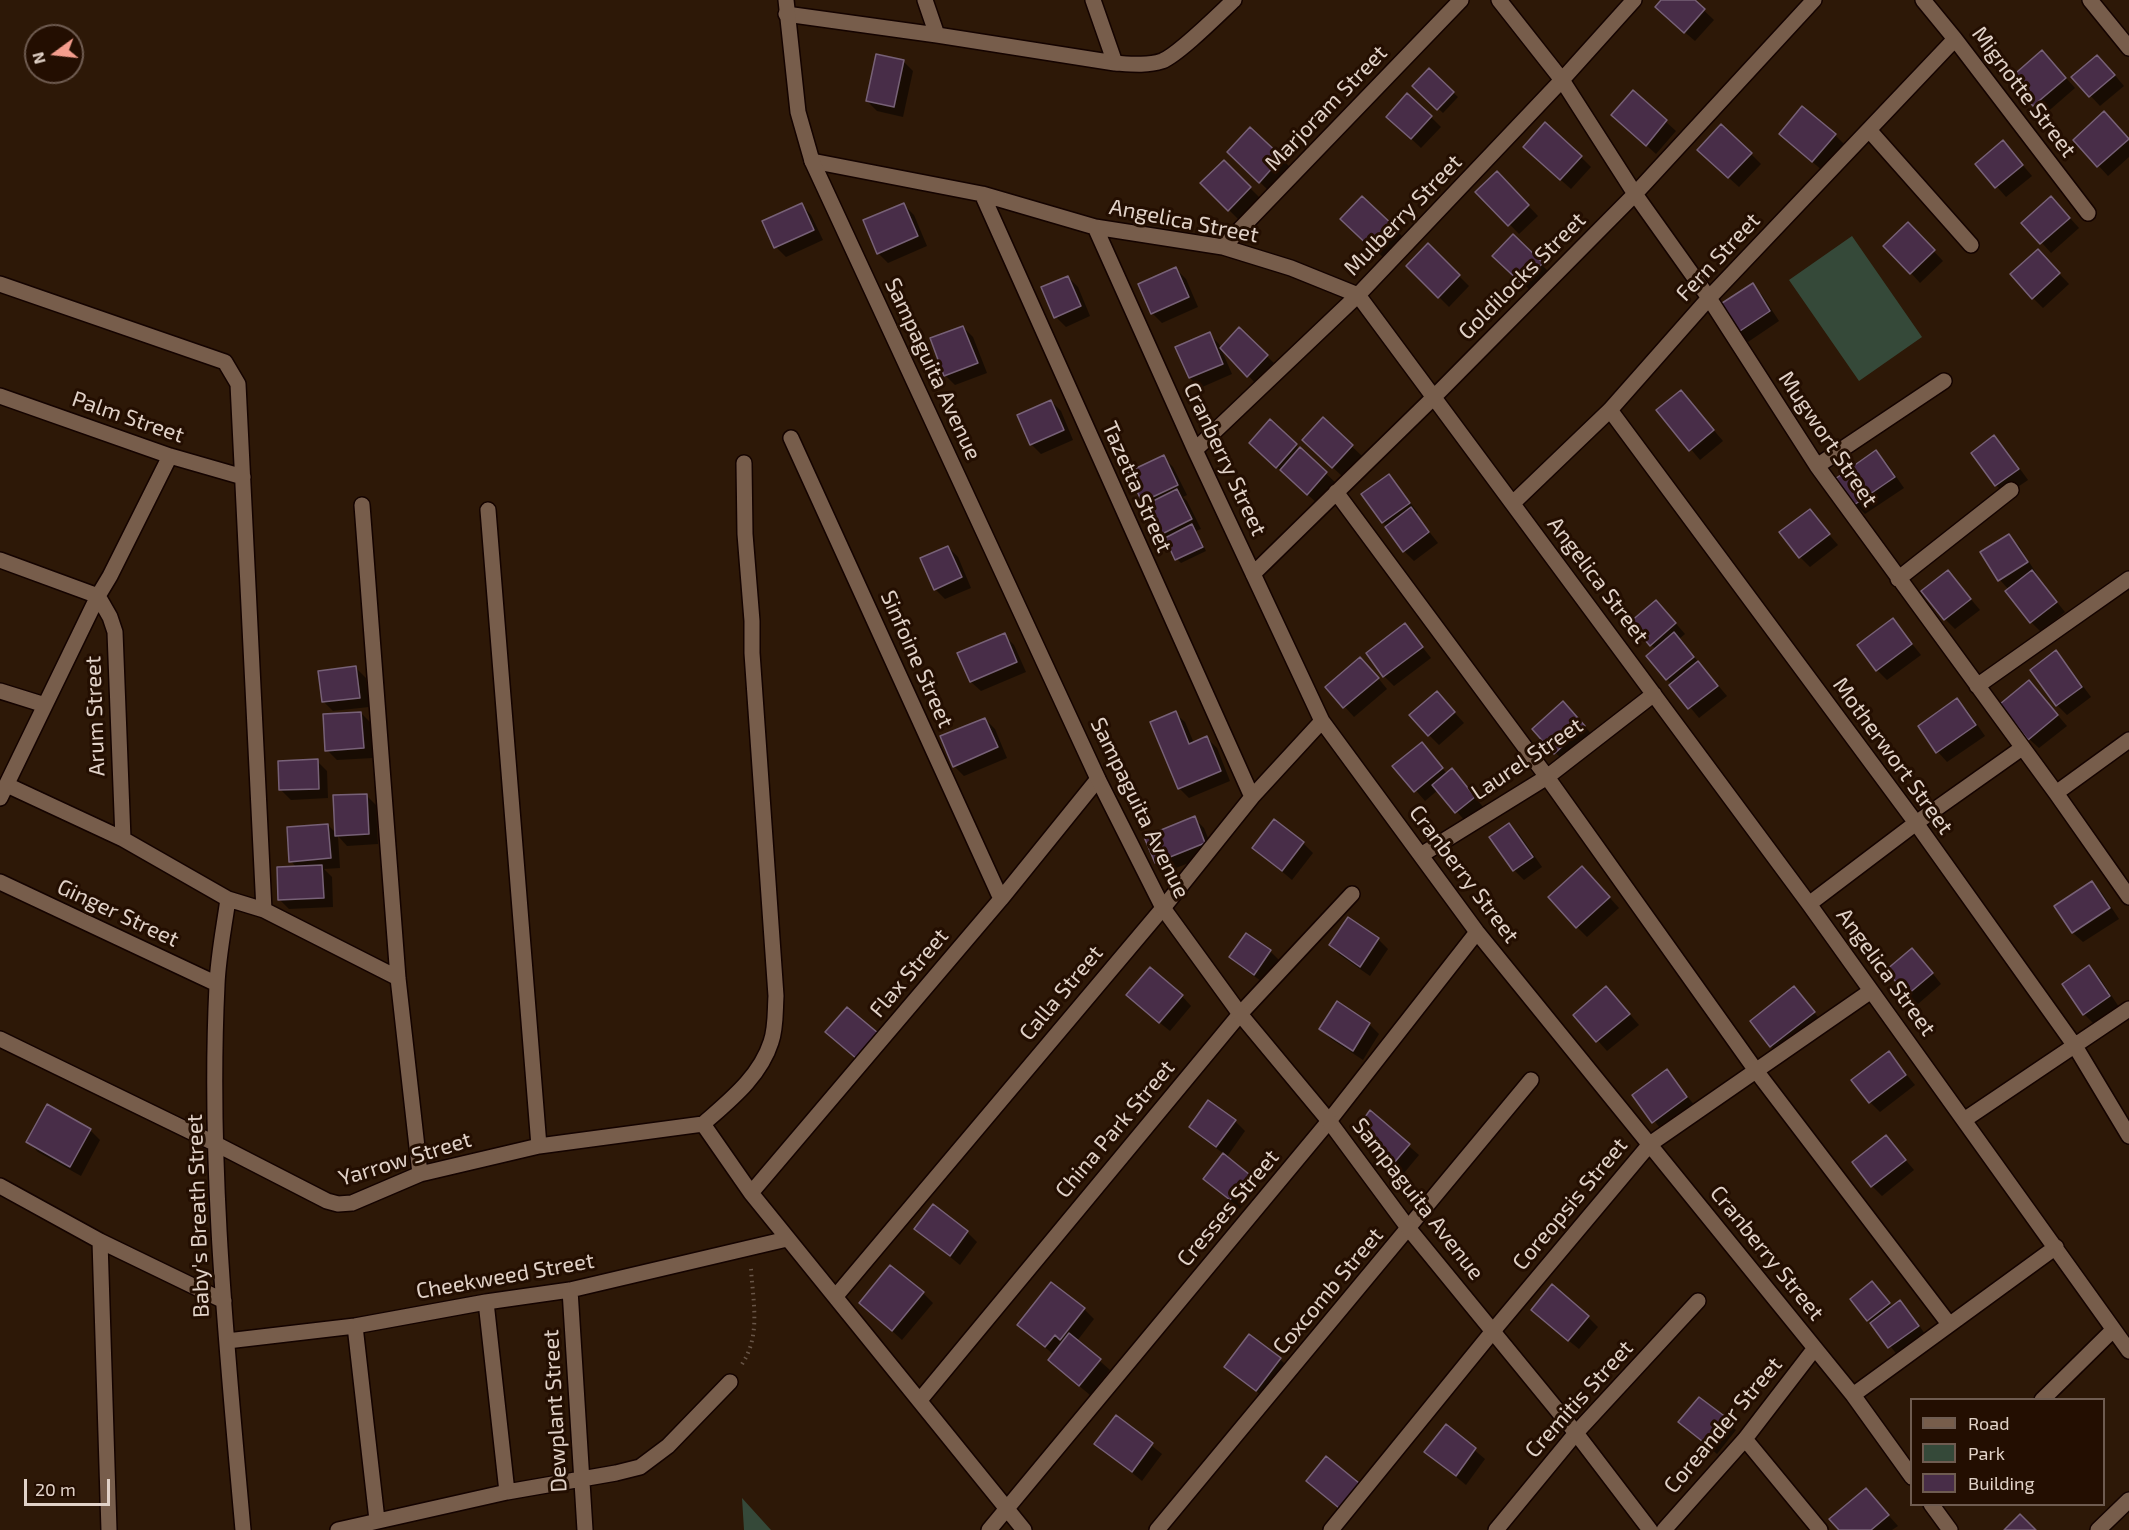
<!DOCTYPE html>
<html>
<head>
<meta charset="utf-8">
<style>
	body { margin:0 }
	#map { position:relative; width:2129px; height:1530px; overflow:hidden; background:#2d1807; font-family:"Exo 2",sans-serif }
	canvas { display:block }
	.legend { position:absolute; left:1910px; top:1398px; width:195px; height:108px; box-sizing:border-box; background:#230e01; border:2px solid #6f5c51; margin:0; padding:8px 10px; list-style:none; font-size:18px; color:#e1d2c8 }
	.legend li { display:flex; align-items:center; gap:12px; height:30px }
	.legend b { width:30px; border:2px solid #6f5c51 }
	.north { position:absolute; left:24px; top:24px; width:60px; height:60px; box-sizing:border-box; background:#230e01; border:2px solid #6f5c51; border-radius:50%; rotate:255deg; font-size:16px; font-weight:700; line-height:24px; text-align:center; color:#e1d2c8 }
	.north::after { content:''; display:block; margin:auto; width:21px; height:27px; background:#f49d8d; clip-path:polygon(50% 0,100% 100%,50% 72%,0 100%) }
	.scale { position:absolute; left:24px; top:1479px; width:86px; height:27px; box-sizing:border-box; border:3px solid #e1d2c8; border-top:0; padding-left:8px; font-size:18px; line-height:21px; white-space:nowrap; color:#e1d2c8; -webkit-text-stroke:4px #230e01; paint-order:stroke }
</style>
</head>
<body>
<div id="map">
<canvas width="2129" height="1530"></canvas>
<ul class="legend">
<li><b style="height:8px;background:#775d4b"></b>Road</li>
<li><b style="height:16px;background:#354939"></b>Park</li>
<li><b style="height:16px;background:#482d48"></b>Building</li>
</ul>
<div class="north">N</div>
<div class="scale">20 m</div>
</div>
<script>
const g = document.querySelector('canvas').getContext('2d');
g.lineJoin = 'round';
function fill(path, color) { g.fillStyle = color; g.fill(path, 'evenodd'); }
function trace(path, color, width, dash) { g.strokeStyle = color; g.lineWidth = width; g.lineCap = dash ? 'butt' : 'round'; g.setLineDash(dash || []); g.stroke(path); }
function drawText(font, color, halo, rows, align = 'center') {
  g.font = font + ' "Exo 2",sans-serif'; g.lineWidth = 6; g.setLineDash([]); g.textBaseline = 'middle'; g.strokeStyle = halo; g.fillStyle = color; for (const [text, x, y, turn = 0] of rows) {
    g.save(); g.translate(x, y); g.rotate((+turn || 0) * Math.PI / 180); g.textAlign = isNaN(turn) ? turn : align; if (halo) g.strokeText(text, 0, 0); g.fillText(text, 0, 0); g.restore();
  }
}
const green = new Path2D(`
	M1852,236L1922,337L1859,381L1789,280Z
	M742,1498L771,1530H744Z`);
const shadow = new Path2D(`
	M1663,0H1693L1714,20L1695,41L1667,17Z
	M903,61L913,71L903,117L877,111L867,101Z
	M2052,62L2075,88L2044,115L2011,79Z
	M2107,66L2124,86L2100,106L2073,77Z
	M1429,70L1458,97L1443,113L1414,86Z
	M1633,92L1676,131L1656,154L1623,124Z
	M1431,117L1441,127L1421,148L1398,126Z
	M2114,123L2129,140V157L2108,176L2075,140Z
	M1251,129L1291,168L1269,191L1229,152Z
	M1835,135L1845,145L1823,171L1791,144Z
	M2003,142L2032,176L2006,197L1977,164Z
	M1751,154L1761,164L1739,187L1709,160Z
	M1535,157H1581L1591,167L1571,189Z
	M1224,162L1260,198L1239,220L1202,183Z
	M1497,173L1538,216L1519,234L1478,192Z
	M802,205L811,215L823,240L786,257L776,247Z
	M904,205L914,215L927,246L888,263L878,253Z
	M2061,208L2079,228L2051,253L2024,223Z
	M1908,224L1943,261L1920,283L1911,273Z
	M1352,229H1395L1405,239L1385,259Z
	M1513,236L1551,274L1533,293L1494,256Z
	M1428,245L1469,286L1449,307L1408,266Z
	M2047,261L2069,284L2043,308L2033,298Z
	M1176,269L1186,279L1198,307L1162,323L1152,313Z
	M1068,277L1078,287L1090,316L1066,327L1056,317L1043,288Z
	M1752,285L1762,295L1779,321L1748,342L1738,332Z
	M963,327L973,337L987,373L955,385L945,375Z
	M1239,329L1277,366L1258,386L1222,348Z
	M1209,334L1219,344L1232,374L1200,388L1190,378L1177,348Z
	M1681,392L1723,441L1700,460L1658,410Z
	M1051,401L1061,411L1073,440L1041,454L1031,444Z
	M1323,419L1362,456L1343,477L1314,450Z
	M1270,421L1336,483L1318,504L1261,453Z
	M1994,437L2004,447L2028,480L2006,495L1996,485L1973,453Z
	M1876,452L1886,462L1904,488L1865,514L1855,504Z
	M1163,457L1173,467L1187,495L1183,497L1187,501L1201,529L1196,531L1206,551L1181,563L1177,559L1168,541L1161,534L1148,506L1143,501Z
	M1389,476L1398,486L1418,513L1416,515L1438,543L1414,561L1404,551L1383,522Z
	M1809,511L1838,545L1810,567L1800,557Z
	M2009,536L2019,546L2036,573L2034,574L2065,612L2041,632L2031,622L2009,590L2000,580Z
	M948,547L958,557L971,588L945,599L935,589Z
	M1948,572L1980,610L1955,629L1945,619Z
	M1666,612L1685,634L1679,639L1727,696L1699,718L1667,679L1656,649L1651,645Z
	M1893,620L1921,655L1887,680L1877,670Z
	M1405,625L1431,658L1394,686L1384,676Z
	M1004,635L1014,645L1026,672L981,691L971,682L959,653Z
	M2055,652L2065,662L2091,697L2067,715L2057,705Z
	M356,668L366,678L369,707L333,711L323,701Z
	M1370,668L1387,689L1354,717L1327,687Z
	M2029,682L2067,726L2039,748L2029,739Z
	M1957,700L1967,710L1985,736L1947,762L1938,752Z
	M1446,703L1464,723L1439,745L1429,735Z
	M361,713L371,723L373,758L337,760L327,750Z
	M1175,713L1185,722L1194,743L1207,738L1217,748L1230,781L1189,798L1179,788Z
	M1573,713L1594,737L1565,763L1534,729Z
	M985,719L995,729L1007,758L964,776L954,766Z
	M1431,754L1447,774L1461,780L1484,808L1466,822L1438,790L1425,801L1395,766Z
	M317,761L327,771L328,798L291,800L281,790Z
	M366,795L376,805L378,844L347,846L338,836L340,868L324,869L332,877L333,907L289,909L279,899L297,868L291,861L328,825L337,834Z
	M1194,818L1204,828L1214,853L1166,872L1156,862Z
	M1509,825L1519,834L1542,867L1524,880L1514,870Z
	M1303,843L1313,853L1292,880L1254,848Z
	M1592,878L1619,908L1587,937L1577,927Z
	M2092,883L2102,893L2119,919L2083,942L2073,933Z
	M1378,939L1388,949L1370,976L1340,955L1330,945Z
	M1270,951L1280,961L1264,983L1241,967L1231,957Z
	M1922,960L1941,984L1918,1004L1908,994Z
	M2089,967L2099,977L2119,1007L2094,1024L2084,1014Z
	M1794,988L1823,1023L1781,1056L1771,1046Z
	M1182,996L1191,1006L1170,1031L1138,1005Z
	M1616,998L1639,1025L1607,1051L1575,1015Z
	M1338,1003L1369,1024L1379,1034L1363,1060L1331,1039L1321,1029Z
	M1889,1053L1915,1085L1880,1112L1870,1102Z
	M1666,1071L1696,1107L1663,1132L1634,1095Z
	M1209,1102L1235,1121L1245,1131L1226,1158L1259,1186L1240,1209L1205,1179L1224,1154L1201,1137L1191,1127Z
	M1370,1112L1419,1155L1399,1179L1358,1130Z
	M90,1130L100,1140L81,1176L38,1152L28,1142Z
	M1886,1137L1914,1170L1882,1196L1872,1186Z
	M916,1229L967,1232L977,1242L960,1265Z
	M1876,1288L1893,1308L1900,1302L1910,1312L1927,1337L1899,1357L1869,1320Z
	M923,1293L933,1303L902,1340L861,1303Z
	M1084,1309L1094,1319L1077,1341L1110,1370L1090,1395L1060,1370L1050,1360L1054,1355L1019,1325Z
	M1588,1317L1598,1327L1579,1349L1543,1320Z
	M1280,1359L1290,1369L1267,1400L1226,1366Z
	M1699,1399L1736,1430L1717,1454L1680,1422Z
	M1116,1417L1162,1454L1142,1481L1096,1443Z
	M1446,1426L1485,1459L1466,1485L1426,1452Z
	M1866,1490L1898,1526L1892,1530H1841Z`);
const building = new Path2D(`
	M1661,0H1695L1705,9L1684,33L1655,7Z
	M2042,50L2066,78L2033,106L2009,79Z
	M876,54L904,60L894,107L866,101Z
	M2097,55L2115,75L2089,97L2071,77Z
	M1429,68L1454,92L1437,110L1412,86Z
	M1633,90L1667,120L1646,146L1611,115Z
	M1407,93L1432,116L1411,139L1386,117Z
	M1802,106L1836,134L1812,162L1779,134Z
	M2104,111L2129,139L2097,167L2073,140Z
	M1545,122L1582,156L1560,180L1523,147Z
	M1721,124L1752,153L1728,178L1697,150Z
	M1250,127L1282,157L1259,183L1227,152Z
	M2003,140L2023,165L1995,188L1975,164Z
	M1224,160L1251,187L1228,211L1200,183Z
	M1497,171L1529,205L1508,226L1475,192Z
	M1362,196L1396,228L1374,251L1340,219Z
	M2051,196L2070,218L2040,244L2021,223Z
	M802,203L814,230L774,248L762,221Z
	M904,203L918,236L877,254L863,220Z
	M1908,222L1935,250L1910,274L1883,246Z
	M1513,234L1543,263L1522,284L1492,256Z
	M1428,243L1460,275L1438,298L1406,266Z
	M2038,249L2060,273L2032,299L2010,274Z
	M1176,267L1189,297L1151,314L1138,284Z
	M1068,276L1081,306L1054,318L1041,287Z
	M1753,283L1770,311L1737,333L1719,305Z
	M963,326L978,363L944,376L930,338Z
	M1239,327L1268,355L1247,377L1220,348Z
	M1210,332L1223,364L1189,378L1175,347Z
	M1681,390L1714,430L1689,451L1656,410Z
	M1051,400L1064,430L1030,445L1017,415Z
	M1323,417L1353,445L1332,468L1302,440Z
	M1270,419L1297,444L1276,468L1249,443Z
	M1994,435L2019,469L1995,486L1971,453Z
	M1300,447L1327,472L1307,495L1280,470Z
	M1876,450L1895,477L1854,505L1835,479Z
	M1164,455L1178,485L1142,502L1128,472Z
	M1389,474L1410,503L1382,523L1361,494Z
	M1177,489L1192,519L1160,535L1145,505Z
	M1411,507L1429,532L1403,552L1385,527Z
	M1810,509L1830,534L1799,558L1779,532Z
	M1192,524L1203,547L1175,560L1165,538Z
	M2009,534L2028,562L1998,581L1980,552Z
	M948,546L962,577L934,590L920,558Z
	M1948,570L1971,599L1944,620L1921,591Z
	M2032,570L2057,602L2030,623L2005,591Z
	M1656,600L1676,623L1650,646L1630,622Z
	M1893,618L1912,644L1876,671L1857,645Z
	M1405,623L1423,647L1383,677L1366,653Z
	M1674,632L1694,657L1666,680L1646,656Z
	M1005,633L1017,662L970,682L957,653Z
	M2056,650L2082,687L2056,706L2030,670Z
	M1360,657L1379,678L1343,708L1325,687Z
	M1698,661L1718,686L1688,709L1669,685Z
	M356,666L360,698L322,702L318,671Z
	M2029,680L2058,715L2028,740L2000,704Z
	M1437,691L1455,712L1428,736L1409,715Z
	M1957,698L1976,725L1936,753L1918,726Z
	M1563,701L1585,726L1554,754L1532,729Z
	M1176,711L1189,744L1207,736L1221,771L1178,789L1150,722Z
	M361,712L364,748L325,751L323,714Z
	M985,718L998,747L953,767L940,736Z
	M1422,742L1443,768L1414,792L1392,766Z
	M318,759L319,789L279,790L278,761Z
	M1452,768L1475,797L1455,813L1432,785Z
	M367,794L369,834L335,836L333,795Z
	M1195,816L1205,843L1155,863L1144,837Z
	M1274,819L1304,842L1282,871L1252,848Z
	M1509,823L1533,857L1513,871L1489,837Z
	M328,824L331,858L289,862L287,827Z
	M322,865L324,898L278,900L277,867Z
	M1582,866L1610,897L1576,928L1548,897Z
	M2092,881L2110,908L2072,933L2054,906Z
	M1348,917L1379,938L1360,967L1329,945Z
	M1246,933L1271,950L1254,975L1229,957Z
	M1912,948L1933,973L1907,995L1886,970Z
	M2089,965L2110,996L2083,1015L2062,984Z
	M1150,967L1183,995L1159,1023L1126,995Z
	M1606,986L1630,1014L1596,1042L1573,1015Z
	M1794,986L1815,1012L1770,1047L1750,1021Z
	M1337,1001L1370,1023L1353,1051L1319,1029Z
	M847,1007L878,1033L857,1059L825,1032Z
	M1889,1051L1906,1075L1869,1103L1851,1080Z
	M1667,1069L1687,1097L1652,1123L1632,1095Z
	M1208,1100L1236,1120L1216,1147L1189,1127Z
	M47,1104L91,1129L70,1167L26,1142Z
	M1370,1110L1410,1144L1388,1170L1356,1130Z
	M1886,1135L1906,1160L1871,1187L1852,1162Z
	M1223,1153L1250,1175L1230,1200L1203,1179Z
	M933,1204L968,1231L950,1256L914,1229Z
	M890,1265L924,1292L892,1331L859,1303Z
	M1872,1281L1890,1303L1867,1321L1850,1299Z
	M1051,1282L1085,1308L1060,1340L1055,1335L1045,1347L1017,1325Z
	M1552,1284L1589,1316L1568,1341L1531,1310Z
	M1900,1300L1919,1326L1888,1348L1870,1323Z
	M1069,1333L1101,1359L1079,1386L1048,1360Z
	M1249,1334L1281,1358L1256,1391L1224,1367Z
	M1699,1397L1727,1418L1707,1445L1678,1422Z
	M1116,1415L1153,1443L1132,1472L1094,1444Z
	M1446,1424L1476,1448L1456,1476L1424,1452Z
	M1326,1456L1359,1483L1339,1508L1306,1481Z
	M1866,1488L1889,1515L1871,1530H1839L1829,1519Z
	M2020,1514L2036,1530H2004Z`);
const path = new Path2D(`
	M742,1364C761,1336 753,1301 751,1269`);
const street = new Path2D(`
	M925,0L937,35
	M1093,0L1115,63
	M1499,0L1562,80L1635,194L1709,298L1817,466L2056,793L2129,897
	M1923,0L1955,39L2088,213
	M2090,0L2129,48
	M786,14L937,35L1115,63C1130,64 1147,66 1162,61C1178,55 1219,14 1234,0
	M1869,130L1971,245
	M812,161L982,194L1095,227L1223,247L1291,268L1358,295L1809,904L2129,1351
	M982,194L1252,797
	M1095,227L1195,450L1322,721L1477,932L1853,1395L1912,1477
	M1223,247L1461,0
	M0,284L225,362L238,384L264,910
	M0,396L170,456L243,477
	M1610,410L1916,823L2075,1046L2129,1136
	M791,438L1001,899
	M1195,450L1358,295L1562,80L1634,0
	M1817,466L1944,381
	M1336,492L1547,777L1757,1072L1949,1324
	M1513,503L1610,410L1709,298L1955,39
	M362,505L398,978L420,1174
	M488,510L539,1146
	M0,560L98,596L110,617L115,632L123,839
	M1253,574L1434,397L1635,194L1814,0
	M1898,579L2011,490
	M1977,686L2129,579
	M0,691L45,705
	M7,785L123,839L228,899L264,910L398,978
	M2056,793L2129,740
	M0,798L98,596L110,576L170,456
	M1421,855L1547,777L1654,694
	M0,882L217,984
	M228,899C224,928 218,957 217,985C208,1167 227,1349 243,1530
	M1809,904L1916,823L2022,748
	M0,1039L216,1144L327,1201L338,1204L352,1203L420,1174L539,1146L703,1124L751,1193L1024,1530
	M1964,1120L2129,1009
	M703,1124C729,1101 760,1077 771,1042C776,1028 775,1011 776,996L752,653V621L745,534L744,463
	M0,1186L100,1241L224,1301
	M751,1193L1001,899L1098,779
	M100,1241L109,1530
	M570,1290L585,1530
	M836,1296L1163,908L1252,797L1322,721
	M486,1302L507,1492
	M355,1326L377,1520
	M227,1341L355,1326L486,1302L570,1290L787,1239
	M1853,1395L2056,1247
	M920,1400L1240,1014L1352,894
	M2042,1400L2113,1330
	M1745,1439L1820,1530
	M1931,1504L1950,1530
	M338,1530L507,1492L616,1473L640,1467L668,1446L730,1382
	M989,1530L1329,1121L1477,932
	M1157,1530L1531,1080
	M1331,1530L1493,1331L1650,1144L1871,991
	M1496,1530L1576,1433L1698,1301
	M1664,1530L1745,1439L1815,1348
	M2098,1530L2129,1500`);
const secondary = new Path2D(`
	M786,0L798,112L812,161L1098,779L1163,908L1240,1014L1329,1121L1409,1229L1576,1433L1650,1530`);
const streetNames = [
	["Mignotte Street",2024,92,53],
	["Marjoram Street",1326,108,-46],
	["Mulberry Street",1403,215,-46],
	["Angelica Street",1184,221,11],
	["Fern Street",1718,257,-47],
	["Goldilocks Street",1522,276,-45],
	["Sampaguita Avenue",933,369,65],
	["Palm Street",128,417,19],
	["Mugwort Street",1828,439,56],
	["Cranberry Street",1225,459,65],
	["Tazetta Street",1137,487,66],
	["Angelica Street",1598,580,53],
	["Sinfoine Street",917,659,66],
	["Arum Street",95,716,-92],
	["Motherwort Street",1893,756,54],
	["Laurel Street",1527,759,-34],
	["Sampaguita Avenue",1140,808,64],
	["Cranberry Street",1464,874,53],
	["Ginger Street",118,913,25],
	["Angelica Street",1886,972,54],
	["Flax Street",909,973,-50],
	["Calla Street",1061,993,-50],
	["China Park Street",1115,1129,-50],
	["Yarrow Street",405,1159,-17],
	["Sampaguita Avenue",1418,1199,52],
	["Coreopsis Street",1570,1204,-50],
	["Cresses Street",1228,1208,-50],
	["Baby's Breath Street",198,1216,-92],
	["Cranberry Street",1767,1253,51],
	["Cheekweed Street",505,1276,-10],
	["Coxcomb Street",1328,1291,-50],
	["Cremitis Street",1579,1399,-48],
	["Dewplant Street",555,1411,-93],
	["Coreander Street",1723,1425,-50]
];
fill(green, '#354939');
fill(shadow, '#0007');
fill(building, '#482d48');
trace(building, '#776177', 1.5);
trace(street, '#140300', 18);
trace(secondary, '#140300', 18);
trace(path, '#685547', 4, [1.5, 4.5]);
trace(street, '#775d4b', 15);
trace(secondary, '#775d4b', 15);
drawText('22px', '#e1d2c8', '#230e01', streetNames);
</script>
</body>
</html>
